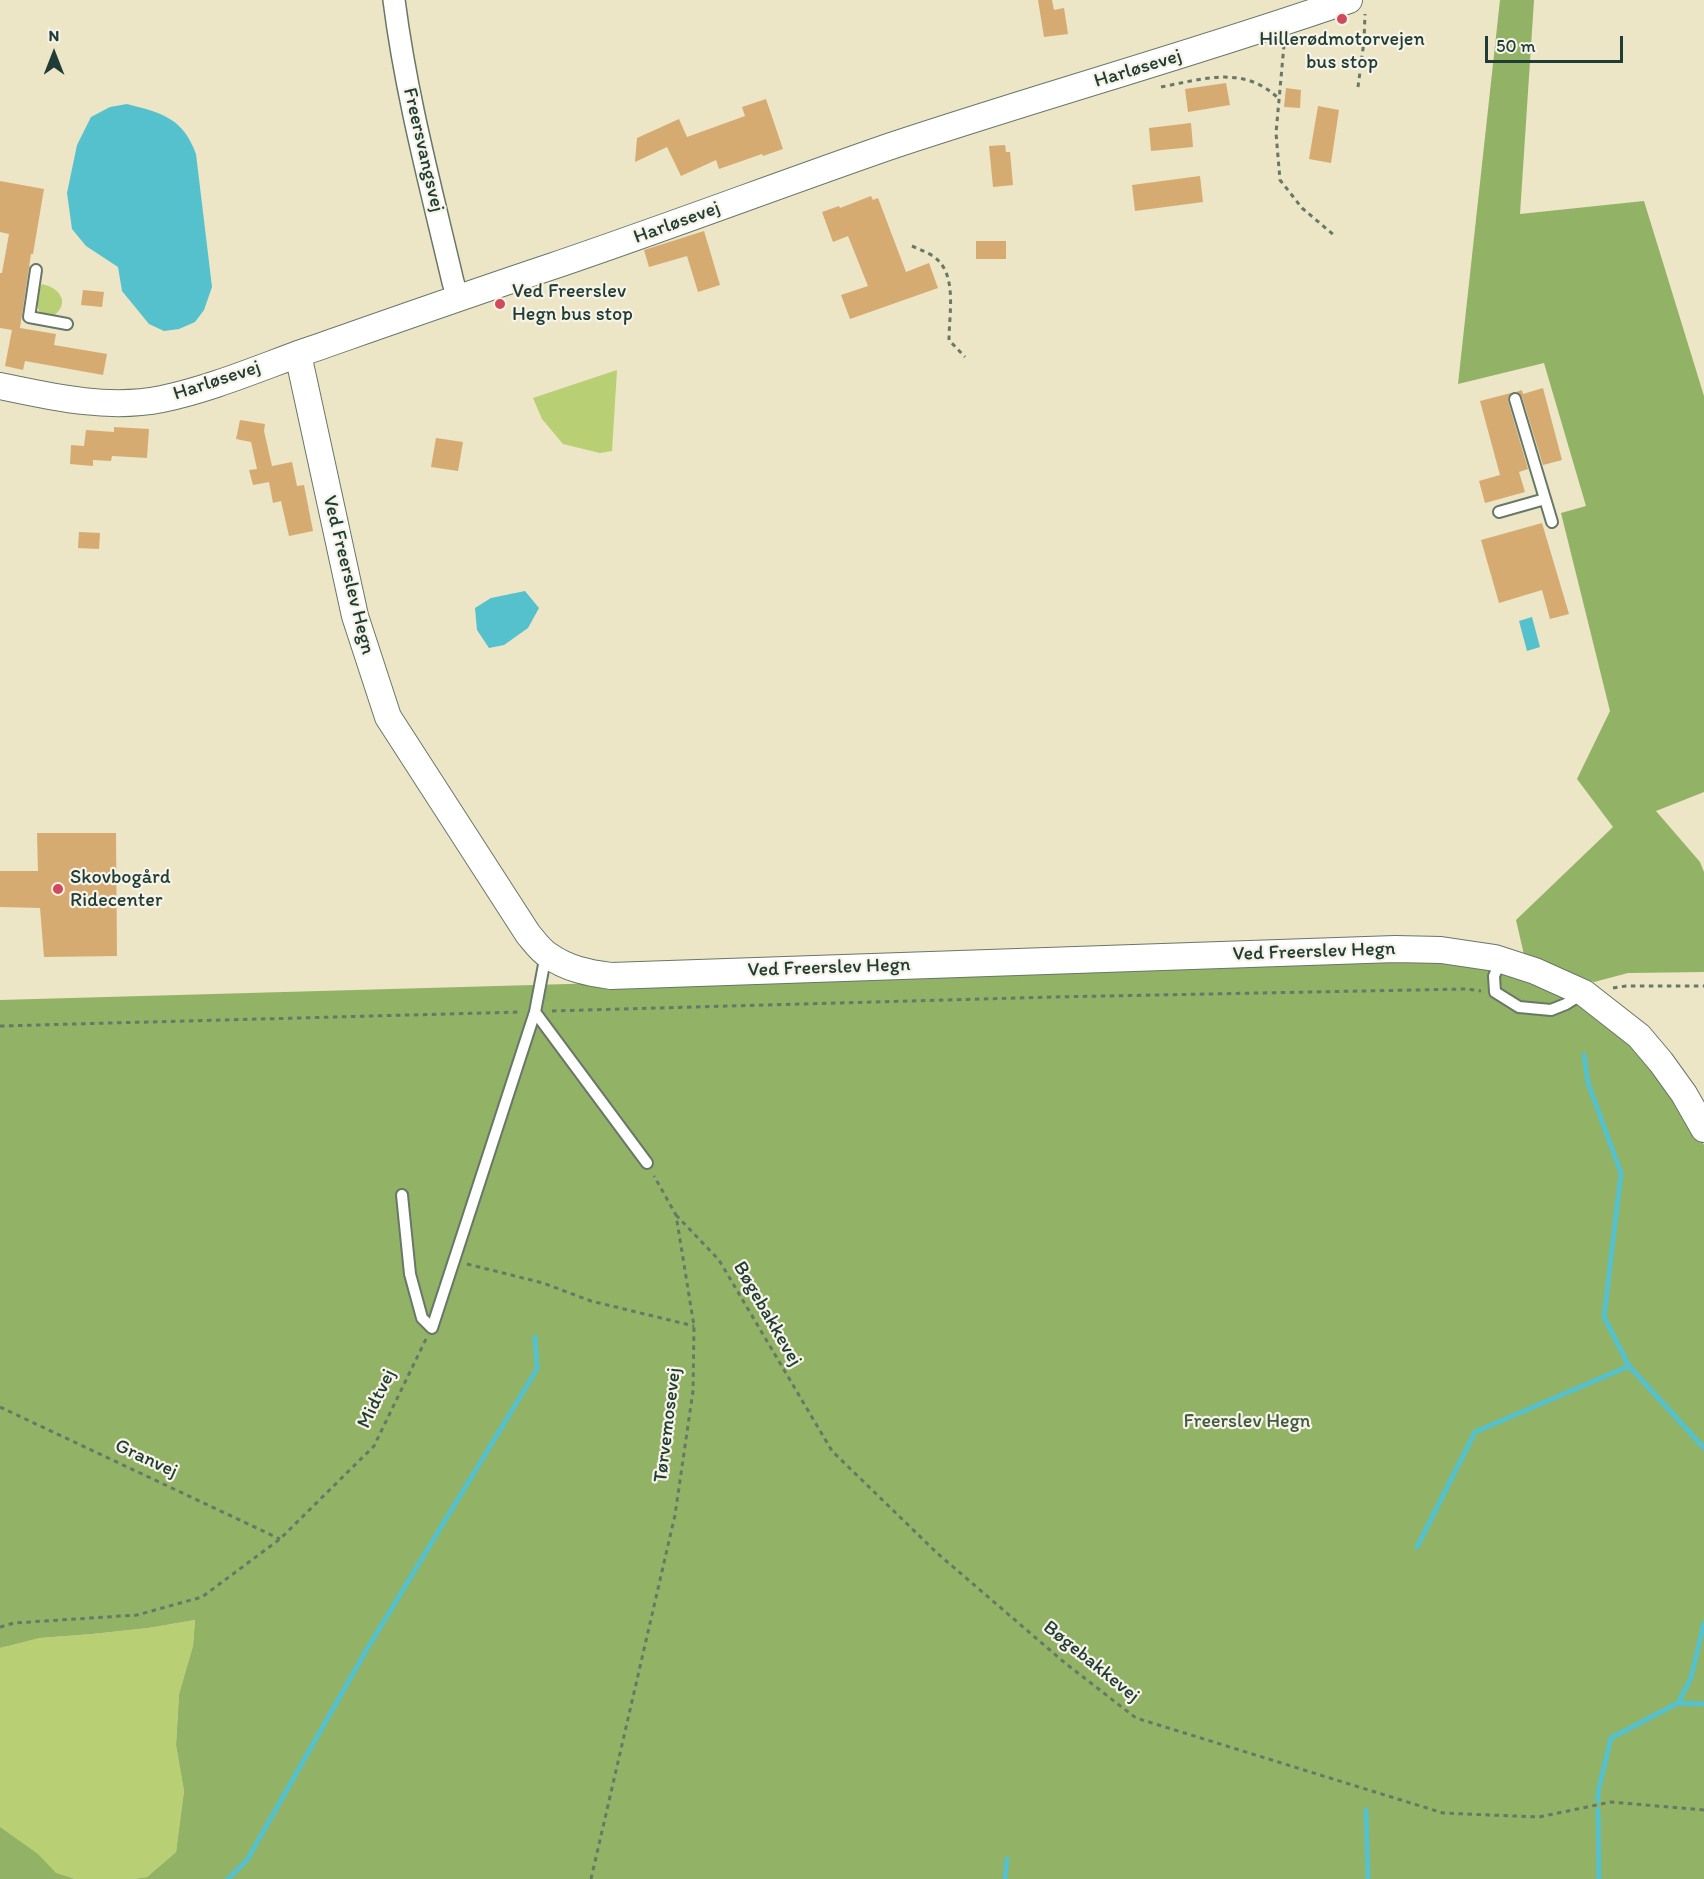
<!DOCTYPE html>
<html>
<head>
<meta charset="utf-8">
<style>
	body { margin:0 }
	#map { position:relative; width:1704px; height:1879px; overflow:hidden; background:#ece5c6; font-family:Itim,sans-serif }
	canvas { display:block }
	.north { position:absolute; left:24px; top:24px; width:60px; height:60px; -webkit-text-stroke:4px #f7f3e8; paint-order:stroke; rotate:0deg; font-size:16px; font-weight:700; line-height:24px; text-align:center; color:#1f3d34 }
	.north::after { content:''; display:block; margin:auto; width:21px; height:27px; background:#1f3d34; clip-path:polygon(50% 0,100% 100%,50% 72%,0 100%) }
	.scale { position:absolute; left:1485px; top:36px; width:138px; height:27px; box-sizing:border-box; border:3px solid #1f3d34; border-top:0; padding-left:8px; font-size:18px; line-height:21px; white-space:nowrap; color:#1f3d34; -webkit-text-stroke:4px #f7f3e8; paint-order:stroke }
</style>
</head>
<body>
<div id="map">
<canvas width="1704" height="1879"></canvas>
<div class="north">N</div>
<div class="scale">50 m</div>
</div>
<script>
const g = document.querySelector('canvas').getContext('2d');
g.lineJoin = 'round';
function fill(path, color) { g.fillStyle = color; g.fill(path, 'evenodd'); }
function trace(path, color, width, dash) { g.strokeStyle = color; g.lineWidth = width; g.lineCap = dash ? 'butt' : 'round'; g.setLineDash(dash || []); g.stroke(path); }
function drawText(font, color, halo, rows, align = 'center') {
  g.font = font + ' Itim,sans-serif'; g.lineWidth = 4.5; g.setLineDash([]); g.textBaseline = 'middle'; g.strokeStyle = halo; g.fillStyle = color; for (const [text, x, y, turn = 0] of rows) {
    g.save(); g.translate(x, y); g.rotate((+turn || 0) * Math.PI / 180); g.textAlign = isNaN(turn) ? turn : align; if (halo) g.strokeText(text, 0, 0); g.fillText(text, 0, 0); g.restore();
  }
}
const green = new Path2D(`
	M42,284C61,288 71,304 52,317L39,311C35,301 36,293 42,284Z
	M617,370L612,451L600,453L563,444L542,419L533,398Z
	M195,1620L193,1646L179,1694L176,1745L184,1791L176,1852L147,1877L134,1879H75L56,1874L0,1845V1648L40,1638L92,1634L148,1628Z`);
const forest = new Path2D(`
	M1500,0H1534L1520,214L1644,201L1704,396V792L1656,811L1700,862L1704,872V972L1628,973L1594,982L1557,968L1525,959L1516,920L1613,827L1577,779L1610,711L1561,513L1586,506L1544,363L1458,384Z
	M1422,960L1513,974L1568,996L1625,1037L1678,1099L1704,1145V1879H134L147,1877L176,1852L184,1791L176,1745L179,1694L193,1646L195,1620L148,1628L92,1634L40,1638L0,1648V1000Z
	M0,1827L38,1854L56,1873L75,1879H0Z`);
const water = new Path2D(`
	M127,104C162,113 183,118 196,154L212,287L204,310L195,322L179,329L164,331L149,324L122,291L118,267L86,246L72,229L67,193L77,145L91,117L110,107Z
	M525,591L539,608L528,628L504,645L489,648L477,630L475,608L491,598Z
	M1532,617L1540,647L1527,651L1519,621Z`);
const stream = new Path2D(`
	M1584,1055L1588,1083L1621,1173L1604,1317L1629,1366L1704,1448
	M1417,1547L1475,1432L1629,1366
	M1678,1703L1704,1704
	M1598,1801V1792L1611,1738L1678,1703L1691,1678L1704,1623
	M1598,1809L1599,1879
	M1366,1810L1368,1879
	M228,1879L247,1860L367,1649L537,1369L535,1337
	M1005,1879L1007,1859`);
const building = new Path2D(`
	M1038,0H1052L1054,10L1064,8L1068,34L1044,37Z
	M1226,83L1230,105L1188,112L1185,89Z
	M1286,88L1301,90L1300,108L1284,107Z
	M766,99L783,149L763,156L762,154L719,169L716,160L681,176L667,147L635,162L637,138L679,119L687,137L745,116L742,107Z
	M1318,106L1339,110L1331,163L1309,159Z
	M1191,123L1193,147L1151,151L1149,128Z
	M1005,145L1006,152H1010L1013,185L993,187L989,146Z
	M1200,176L1203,202L1135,211L1132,185Z
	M0,181L44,189L33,254H31L20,328L56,334L54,345L107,354L103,375L25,361L23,370L5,366L12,330L0,328V273H2L9,234L0,232Z
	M871,196L873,200L878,198L906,272L929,263L938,288L850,319L841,295L868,286L848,236L833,242L822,212L839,206L840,208Z
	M704,231L720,285L698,292L687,256L649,267L644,250Z
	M976,241H1006V259H976Z
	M83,290L104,292L102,307L81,305Z
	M1543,388L1562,460L1543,465L1522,397L1516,392L1522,390L1523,394Z
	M1511,393L1508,397V401L1528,469L1519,472L1525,492L1485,503L1479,481L1500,475L1480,401Z
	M240,420L265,424L264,431L272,466L292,462L297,486L304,485L313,531L289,536L281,501L273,503L269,482L253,485L249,470L257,469L251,442L236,439Z
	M114,427L149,429L147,458L112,456L111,461L93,460V466L70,464L71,445L84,446L86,430L114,432Z
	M436,438L463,442L458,471L431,467Z
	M1542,523L1569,614L1550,619L1542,590L1499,603L1481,540Z
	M79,532L100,533L99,549L78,548Z
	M37,833H116L117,956L44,957L40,908L0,907V871H38Z`);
const path = new Path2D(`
	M1284,45L1276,133L1280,180L1302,208L1335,236
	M1161,87C1203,79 1244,65 1278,98
	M1358,87L1364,41L1365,14
	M912,246C919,249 926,252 933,256C958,273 949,313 949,340L965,357
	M1613,988L1626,986H1704
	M552,1011L1053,997L1466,989L1481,991
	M0,1026L521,1012
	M676,1215L719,1260L832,1451L937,1553L1065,1663L1136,1718L1443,1813L1539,1817L1611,1802L1704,1810
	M467,1264L543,1283L591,1301L694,1326
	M0,1407L280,1539
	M0,1627L14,1623L137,1615L202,1597L280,1539L374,1446L426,1339
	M591,1879L675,1515L693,1391L694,1326L676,1215L654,1176`);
const service = new Path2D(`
	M36,270L29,317L67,324
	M1515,399L1552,522
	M1499,512L1545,499
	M1501,961L1494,976L1495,992L1519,1007L1551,1010L1566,1004L1582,994
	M535,1012L647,1163
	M402,1195L410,1274L422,1318L432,1328L535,1012L546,954`);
const minor = new Path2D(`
	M394,0C406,95 431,188 453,282L458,298`);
const tertiary = new Path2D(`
	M298,354L355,616L388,717L528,934C534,941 540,950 548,955C567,969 589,973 611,976L1395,949L1441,950L1495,958L1535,971L1584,993L1639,1036L1661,1062L1684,1094L1704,1129
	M0,386C52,397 108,410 162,399C210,389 257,369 304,352C387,323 469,294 553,266C665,228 776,186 888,147C1041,96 1196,53 1349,0`);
const markers = [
	[1342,19,6,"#d1495b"],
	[500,304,6,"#d1495b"],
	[58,889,6,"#d1495b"]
];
const poiNames = [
	["Hillerødmotorvejen",1342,40,"center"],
	["bus stop",1342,63,"center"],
	["Ved Freerslev",512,292],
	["Hegn bus stop",512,315],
	["Skovbogård",70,878],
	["Ridecenter",70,901]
];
const streetNames = [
	["Harløsevej",1138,69,-17],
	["Freersvangsvej",423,150,77],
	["Harløsevej",677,223,-20],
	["Harløsevej",217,381,-18],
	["Ved Freerslev Hegn",348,575,76],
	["Ved Freerslev Hegn",1314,952,-2],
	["Ved Freerslev Hegn",829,968,-2],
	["Bøgebakkevej",767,1314,60],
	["Midtvej",377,1399,-64],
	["Tørvemosevej",668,1425,-83],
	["Granvej",146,1459,25],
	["Bøgebakkevej",1091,1662,39]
];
const parkNames = [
	["Freerslev Hegn",1247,1422]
];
fill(green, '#b9cf74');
fill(forest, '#92b266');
fill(water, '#54c1cc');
trace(stream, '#54c1cc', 5);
fill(building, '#d5ab72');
trace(service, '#677867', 14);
trace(minor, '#677867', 24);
trace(tertiary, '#677867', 28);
trace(path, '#677867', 3, [4.5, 4.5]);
trace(service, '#fff', 10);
trace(minor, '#fff', 21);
trace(tertiary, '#fff', 26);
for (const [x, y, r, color] of markers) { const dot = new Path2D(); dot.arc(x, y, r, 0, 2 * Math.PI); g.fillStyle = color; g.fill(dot); trace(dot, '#f7f3e8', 2); }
drawText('20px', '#1f3d34', '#f7f3e8', poiNames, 'left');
drawText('20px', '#1f3d34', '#f7f3e8', streetNames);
drawText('20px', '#3e5a41', '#f7f3e8', parkNames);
</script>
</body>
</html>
